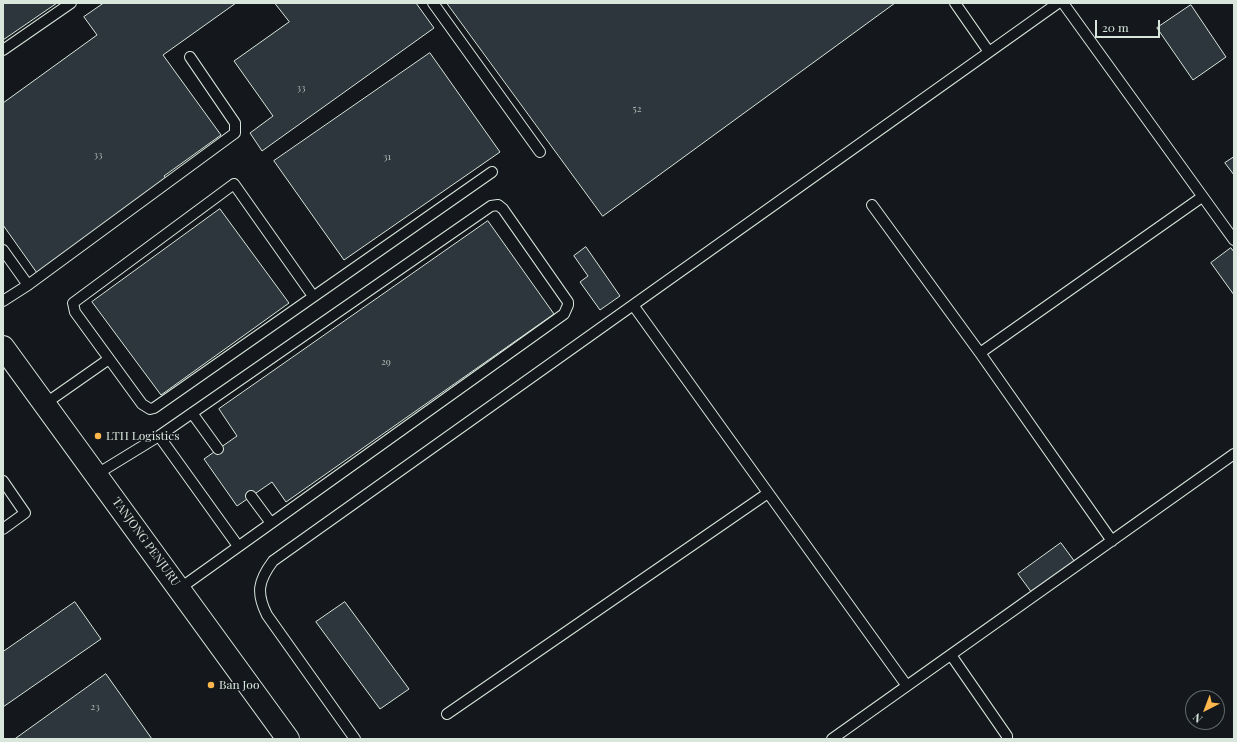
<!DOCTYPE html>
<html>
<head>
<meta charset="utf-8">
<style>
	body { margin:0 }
	#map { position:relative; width:1237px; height:742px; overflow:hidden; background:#14181c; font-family:"Playfair Display",serif }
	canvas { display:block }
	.frame { position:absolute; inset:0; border:4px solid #d8e6dc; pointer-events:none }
	.north { position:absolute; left:1185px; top:690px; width:40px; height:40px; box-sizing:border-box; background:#14181c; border:1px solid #626a69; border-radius:50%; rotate:222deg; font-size:11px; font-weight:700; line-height:16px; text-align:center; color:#d8e6dc }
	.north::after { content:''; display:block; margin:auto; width:14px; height:18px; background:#ffb74d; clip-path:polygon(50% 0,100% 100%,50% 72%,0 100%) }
	.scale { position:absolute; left:1095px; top:20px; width:65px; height:18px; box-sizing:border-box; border:2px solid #d8e6dc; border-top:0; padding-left:5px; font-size:12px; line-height:14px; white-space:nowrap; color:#d8e6dc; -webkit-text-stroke:3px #14181c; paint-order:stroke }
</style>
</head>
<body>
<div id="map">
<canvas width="1237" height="742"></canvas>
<div class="frame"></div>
<div class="north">N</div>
<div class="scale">20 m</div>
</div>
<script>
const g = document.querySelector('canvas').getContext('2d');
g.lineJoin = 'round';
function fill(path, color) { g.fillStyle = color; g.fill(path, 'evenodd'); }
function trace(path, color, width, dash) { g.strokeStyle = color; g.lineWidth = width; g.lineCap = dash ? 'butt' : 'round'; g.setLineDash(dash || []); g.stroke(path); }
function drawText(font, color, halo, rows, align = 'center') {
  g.font = font + ' "Playfair Display",serif'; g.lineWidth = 3; g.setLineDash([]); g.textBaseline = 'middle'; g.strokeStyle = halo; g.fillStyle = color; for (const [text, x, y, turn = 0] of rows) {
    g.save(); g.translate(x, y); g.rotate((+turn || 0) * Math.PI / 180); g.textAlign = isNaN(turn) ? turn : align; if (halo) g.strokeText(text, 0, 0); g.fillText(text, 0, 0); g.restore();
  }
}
const building = new Path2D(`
	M3,3H57L3,40Z
	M104,3H236L163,55L221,135L164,176L167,180L37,273L3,225V103L97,35L84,17Z
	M275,3H416L434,28L262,151L250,133L273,116L234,61L289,22Z
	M447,3H895L603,216Z
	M1191,5L1226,57L1193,80L1157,28Z
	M430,53L500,152L344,260L274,161Z
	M1234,157V175L1225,163Z
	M220,209L289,303L161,395L92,302Z
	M488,221L554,314L286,502L272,482L237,506L204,459L237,436L219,409Z
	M586,247L620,296L600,310L580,282L588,276L574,256Z
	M1231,248L1234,252V295L1211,263Z
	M1061,543L1075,562L1032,593L1018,574Z
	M75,602L101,639L3,707V652Z
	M345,602L409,689L380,709L316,622Z
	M106,674L152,739H15Z`);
const service = new Path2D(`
	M433,3L540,152
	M955,3L989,52
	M1063,3L1234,240
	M3,50L71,3
	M872,205L980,353L1112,541
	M3,250L28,285
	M313,296L234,184L73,303L75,312L142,404L150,409L154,408L492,172
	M3,301L28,285L235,133V123L190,57
	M633,305L907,686
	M980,353L1202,197
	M46,403L109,359
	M192,413L218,449
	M159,436L238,546
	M97,474L159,436L491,206L498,205L503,209L568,302V305L564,314L179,589
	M3,481L25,513L3,529
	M251,496L271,523
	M951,655L1007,736V739
	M447,714L768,493
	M355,739L267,615C256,593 258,581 273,561L1058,3
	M832,739L1234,454`);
const secondary = new Path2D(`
	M3,347L288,739`);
const markers = [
	[98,436,4,"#ffb74d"],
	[211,685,4,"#ffb74d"]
];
const numberNames = [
	["33",301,88],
	["52",637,109],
	["33",98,155],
	["31",387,157],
	["29",386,362],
	["23",95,707]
];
const poiNames = [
	["LTH Logistics",106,436],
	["Ban Joo",219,685]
];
const streetNames = [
	["TANJONG PENJURU",146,542,54]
];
fill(building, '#2c363c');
trace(building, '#d8e6dc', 1);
trace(service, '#d8e6dc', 12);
trace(secondary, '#d8e6dc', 24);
trace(service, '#14181c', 10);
trace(secondary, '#14181c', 22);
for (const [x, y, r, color] of markers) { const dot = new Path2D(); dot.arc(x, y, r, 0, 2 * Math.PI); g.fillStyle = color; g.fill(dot); trace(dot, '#14181c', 1.5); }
drawText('10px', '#adbab4', null, numberNames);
drawText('12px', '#d8e6dc', '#14181c', poiNames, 'left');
drawText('12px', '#d8e6dc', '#14181c', streetNames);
</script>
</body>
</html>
